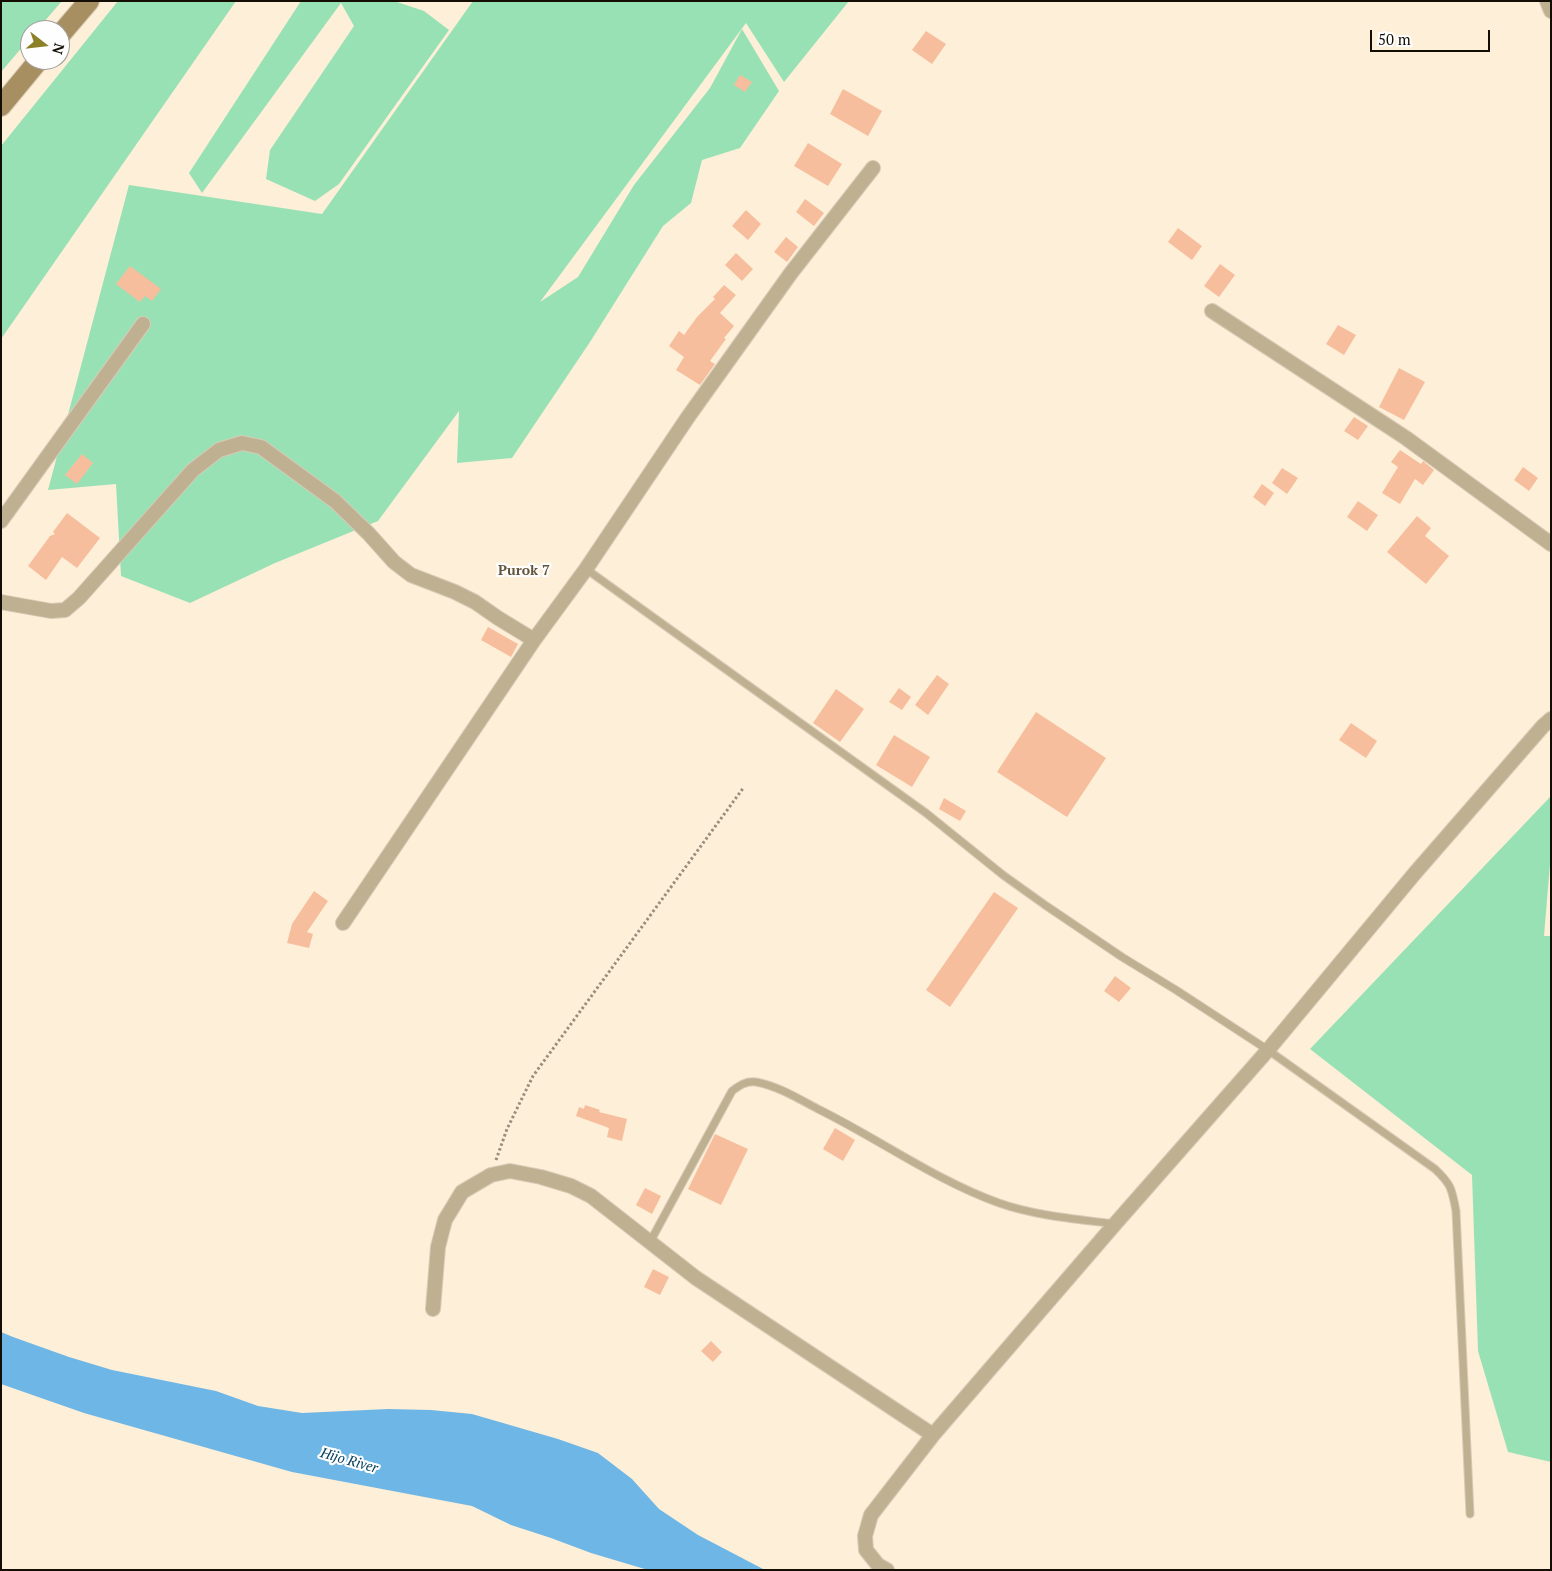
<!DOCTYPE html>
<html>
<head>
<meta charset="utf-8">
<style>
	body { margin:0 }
	#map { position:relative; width:1552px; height:1571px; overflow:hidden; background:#feefd8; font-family:"PT Serif",serif }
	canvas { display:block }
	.frame { position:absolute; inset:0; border:2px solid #130d04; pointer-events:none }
	.north { position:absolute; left:20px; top:20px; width:50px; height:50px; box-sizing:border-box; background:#fefefe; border:1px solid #a09e9a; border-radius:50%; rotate:106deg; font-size:14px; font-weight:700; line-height:20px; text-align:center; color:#130d04 }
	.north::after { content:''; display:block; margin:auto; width:18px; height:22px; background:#8c8128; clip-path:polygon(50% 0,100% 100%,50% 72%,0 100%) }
	.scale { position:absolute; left:1370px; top:30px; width:120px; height:22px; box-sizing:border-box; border:2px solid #130d04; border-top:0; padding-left:6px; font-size:15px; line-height:18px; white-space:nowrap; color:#130d04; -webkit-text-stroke:4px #fefefe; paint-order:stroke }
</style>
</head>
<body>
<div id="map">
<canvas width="1552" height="1571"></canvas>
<div class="frame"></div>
<div class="north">N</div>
<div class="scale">50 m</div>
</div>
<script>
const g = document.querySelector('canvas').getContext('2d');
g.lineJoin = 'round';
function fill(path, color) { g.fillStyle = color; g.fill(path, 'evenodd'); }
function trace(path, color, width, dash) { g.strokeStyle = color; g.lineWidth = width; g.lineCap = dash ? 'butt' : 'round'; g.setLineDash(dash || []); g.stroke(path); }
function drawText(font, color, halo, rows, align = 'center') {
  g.font = font + ' "PT Serif",serif'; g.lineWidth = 4.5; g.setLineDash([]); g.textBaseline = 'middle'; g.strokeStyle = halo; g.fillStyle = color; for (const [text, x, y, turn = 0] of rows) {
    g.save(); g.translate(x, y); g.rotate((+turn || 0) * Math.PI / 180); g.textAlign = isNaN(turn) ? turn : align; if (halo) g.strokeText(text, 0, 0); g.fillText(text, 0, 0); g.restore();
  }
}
const green = new Path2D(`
	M1,1H62L37,30H30V38L1,72Z
	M118,1H236L1,339V146Z
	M301,1H394L424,11L449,30L339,184L315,201L266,179L270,150L354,26L341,3L202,193L189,173Z
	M473,1H849L784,82L746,23L540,302L578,277L634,185L710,88L742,29L779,91L740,148L702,160L691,203L663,226L590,342L512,458L457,463L459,411L378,521L275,563L190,603L121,576L116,484L48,490L129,185L322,214Z
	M1551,796V852L1544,936H1551V1462L1508,1452L1478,1351L1472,1175L1310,1049Z`);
const water = new Path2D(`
	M1,1332L13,1337L69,1357L112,1370L216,1391L258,1406L302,1413L388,1409L431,1410L472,1414L558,1439L598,1453L632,1479L659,1509L698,1535L765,1570H648L591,1553L551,1538L511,1525L472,1506L292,1472L84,1413L1,1384Z`);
const building = new Path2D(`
	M926,31L946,44L932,64L912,50Z
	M740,75L752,82L745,92L734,85Z
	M843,89L882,111L868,136L830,114Z
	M808,143L842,164L828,186L794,166Z
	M805,199L824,213L814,226L796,212Z
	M746,210L761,224L748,240L732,226Z
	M1178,228L1202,246L1192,260L1168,242Z
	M786,237L798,247L787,262L774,252Z
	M736,253L753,269L742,281L725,265Z
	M1220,264L1235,275L1219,297L1204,286Z
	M130,266L161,289L152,301L145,296L140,302L116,284Z
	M724,285L736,295L720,313L734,326L724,338L726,339L710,361L715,364L700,385L676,370L684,357L669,346L679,331L684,335L697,317L715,299L713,297Z
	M1338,325L1356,335L1344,355L1326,344Z
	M1399,368L1425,382L1404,420L1379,407Z
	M1354,417L1368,426L1358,440L1344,431Z
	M1400,450L1421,464L1423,461L1434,470L1423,485L1415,479L1400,504L1382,493L1398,467L1391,462Z
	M82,454L93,463L77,484L65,475Z
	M1523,467L1538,478L1529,491L1514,480Z
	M1282,468L1298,478L1287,494L1272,483Z
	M1262,484L1274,493L1265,506L1253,497Z
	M1358,501L1378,515L1367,531L1347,517Z
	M67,513L100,538L77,568L62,557L46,580L28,566L50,536L55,534L53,532Z
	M1417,516L1431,528L1425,536L1449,556L1426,584L1387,552Z
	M488,627L518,644L511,657L481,640Z
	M937,675L949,684L928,715L915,705Z
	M899,688L911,697L902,710L889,702Z
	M836,689L864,709L840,742L813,723Z
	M1036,712L1106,758L1067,817L997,772Z
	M1351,723L1377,741L1366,758L1339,740Z
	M894,735L930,757L912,787L876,765Z
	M944,798L966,811L960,821L939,809Z
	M314,891L328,901L307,932L313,934L309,948L287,943L292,924Z
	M994,892L1018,908L950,1007L926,990Z
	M1115,976L1131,988L1119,1002L1104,991Z
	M585,1105L600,1110L599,1112L627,1119L622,1141L607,1137L609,1128L576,1116L579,1107L584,1109Z
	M835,1128L855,1140L843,1161L823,1149Z
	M715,1134L748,1149L721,1205L688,1189Z
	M645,1188L661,1196L652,1214L636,1205Z
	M653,1269L669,1277L660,1295L644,1287Z
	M711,1341L722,1352L713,1362L701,1351Z`);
const path = new Path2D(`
	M496,1160L507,1129L533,1076L744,787`);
const service = new Path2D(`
	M586,569L926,813L1003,875L1045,905L1122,957L1176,990L1268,1050L1435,1169C1451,1184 1452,1189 1456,1211L1470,1514
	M650,1242L732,1091C740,1085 746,1081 756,1082C778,1086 799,1099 818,1109C879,1139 935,1180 999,1203C1036,1216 1077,1219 1115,1224`);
const minor = new Path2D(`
	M1547,1L1551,11
	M1212,311L1406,438L1551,544
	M1,521L143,324
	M1,602L51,611L65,610L79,598L193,470L219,450L242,443L261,447L335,501L369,534L394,562L411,575L455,592L475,602L498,618L534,640
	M343,923L534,640L586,569L688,417L791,273L873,168
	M433,1309L438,1247L445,1220L462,1192L491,1175L510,1171L541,1177L571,1186L591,1196L696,1278L933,1435
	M887,1570L878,1565L866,1550L865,1536L871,1515L933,1435L1115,1224L1268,1050L1415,873L1543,726L1551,719`);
const secondary = new Path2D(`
	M60,35L89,1
	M1,106L39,60`);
const neighbourhoodNames = [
	["Purok 7",524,571]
];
const waterNames = [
	["Hijo River",349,1461,16]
];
fill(green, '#98e1b5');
fill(water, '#6eb6e5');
fill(building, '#f7be9d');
trace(service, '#d8cbb6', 9);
trace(minor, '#d8cbb6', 16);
trace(secondary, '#d8cbb6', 22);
trace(path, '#998e7d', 3, [2.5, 2.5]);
trace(service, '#bfb092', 7);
trace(minor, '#bfb092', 14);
trace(secondary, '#a78f62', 20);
drawText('bold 14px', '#64543c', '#fefefe', neighbourhoodNames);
drawText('italic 14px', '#003d5b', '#fefefe', waterNames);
</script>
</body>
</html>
